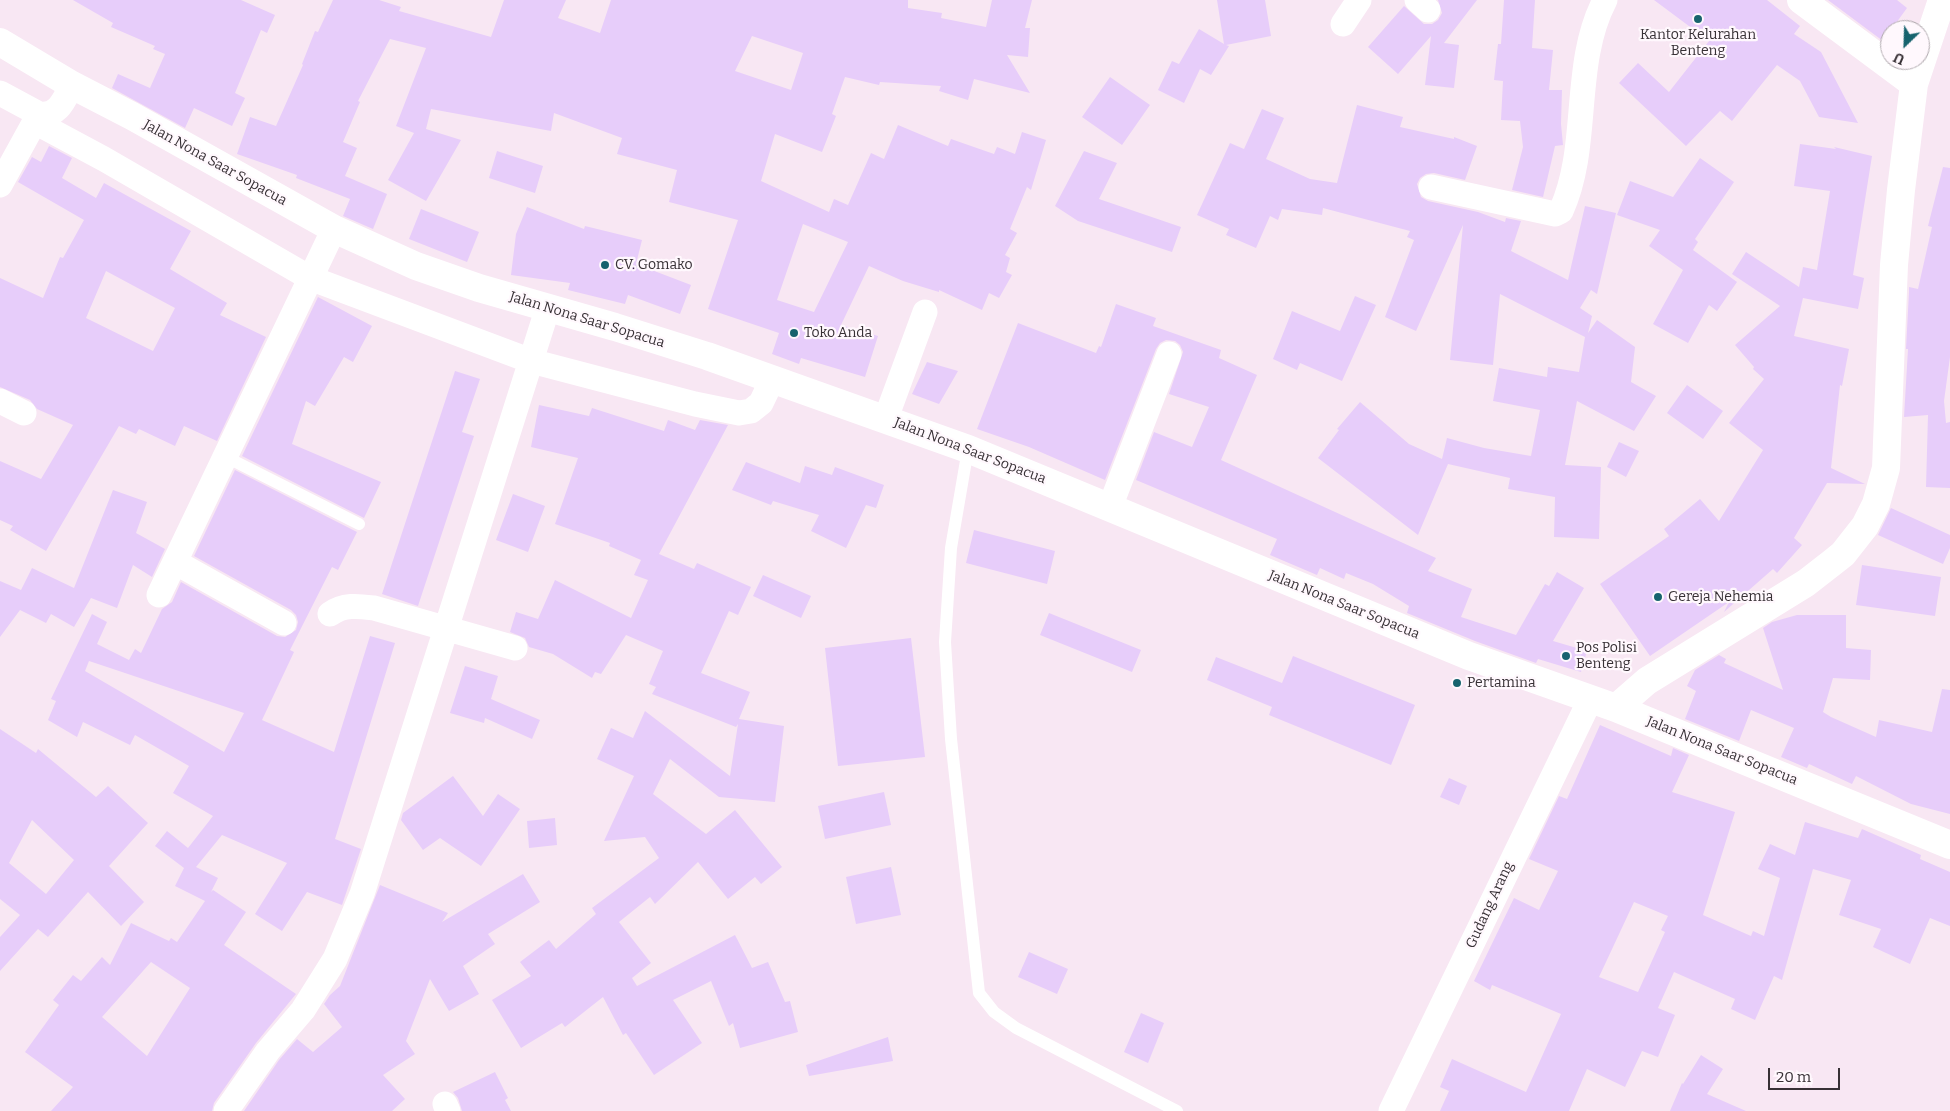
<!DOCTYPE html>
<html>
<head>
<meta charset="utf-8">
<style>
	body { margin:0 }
	#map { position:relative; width:1950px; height:1111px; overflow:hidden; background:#f8e7f3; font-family:Bitter,serif }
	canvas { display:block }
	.north { position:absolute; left:1880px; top:20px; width:50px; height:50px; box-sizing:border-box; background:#fff8fd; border:1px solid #afa8ad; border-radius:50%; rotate:204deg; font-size:14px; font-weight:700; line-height:20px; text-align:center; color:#373035 }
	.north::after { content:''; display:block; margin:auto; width:18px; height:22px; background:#17636e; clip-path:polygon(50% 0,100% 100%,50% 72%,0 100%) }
	.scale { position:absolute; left:1768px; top:1068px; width:72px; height:22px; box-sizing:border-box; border:2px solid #373035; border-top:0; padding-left:6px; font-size:15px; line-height:18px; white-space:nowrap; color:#373035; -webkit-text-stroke:4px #fff8fd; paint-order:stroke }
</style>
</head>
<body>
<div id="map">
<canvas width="1950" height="1111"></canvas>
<div class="north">U</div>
<div class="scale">20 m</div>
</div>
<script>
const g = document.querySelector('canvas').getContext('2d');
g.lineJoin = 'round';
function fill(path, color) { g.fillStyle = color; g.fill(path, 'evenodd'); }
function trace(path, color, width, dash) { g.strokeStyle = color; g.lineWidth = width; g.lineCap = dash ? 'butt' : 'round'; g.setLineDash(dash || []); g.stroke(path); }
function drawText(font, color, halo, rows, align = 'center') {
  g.font = font + ' Bitter,serif'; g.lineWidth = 4.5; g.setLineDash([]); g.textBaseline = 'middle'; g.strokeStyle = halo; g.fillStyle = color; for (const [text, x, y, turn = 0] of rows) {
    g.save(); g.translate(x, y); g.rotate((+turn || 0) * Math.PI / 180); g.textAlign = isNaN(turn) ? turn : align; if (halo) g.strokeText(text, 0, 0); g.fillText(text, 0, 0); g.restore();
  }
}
const building = new Path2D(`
	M73,0H241L275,15L267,33L261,30L235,93L245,98L232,126L194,108L185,128L112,88L118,74L150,88L165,54L153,49L155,46L111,27L113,23Z
	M333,0H379L401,7L399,11L491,37L504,0H566L558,18L600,33L611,0H908V8L942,13L941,18L986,27L992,0H1032L1025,28H1030L1028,57L1007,55L1030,93L974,79L968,100L939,91L941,86L880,82L879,85L845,77L832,114L836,116L822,152L775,134L761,181L829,212L834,199L848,205L871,153L884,159L898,125L948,146L951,139L994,154L997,147L1015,154L1022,132L1046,140L1031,190L1027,187L1010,229L1017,233L1005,255L1010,258L1006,272L1012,275L999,298L989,293L982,310L939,290V292L903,281L869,266L841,325L878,336L865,377L801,358L799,364L772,354L779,333L708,309L738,220L669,202L677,170L617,154L622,138L554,113L551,131L431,109L426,129L461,140L426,201L388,180L414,133L396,126L426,48L390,39L358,101L360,102L343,142L357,148L345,176L387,194L373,229L343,216L350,199L296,178L297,175L237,154L250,117L276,126L303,65L302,64L315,31L318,32ZM752,36L803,53L791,90L735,71ZM803,224L848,242L814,312L777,300Z
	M1217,0H1265L1271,36L1226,45L1229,46L1211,75L1200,69L1184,103L1158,90L1172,61L1179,64L1199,29L1224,44Z
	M1438,0H1477L1444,43L1459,45L1454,88L1425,85L1431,36L1398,74L1368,47L1404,6L1424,24H1432L1438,20L1442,13Z
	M1504,0H1535L1532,48L1553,50L1549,90H1562L1561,124L1563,145L1555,146L1543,197L1512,190L1523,147L1520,121L1501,120L1503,81L1494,80L1498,44H1501Z
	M1654,0H1767L1800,26L1794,34L1821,52L1858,123L1819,117L1800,81L1777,65L1732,121L1720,111L1686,146L1619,83L1638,63L1669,92L1709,41Z
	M1828,0H1897L1907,8L1883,41Z
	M1110,77L1150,105L1122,145L1082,117Z
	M1357,105L1403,117L1400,127L1454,139V137L1477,146L1465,180L1434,173L1426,174L1420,178L1417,184L1421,197L1428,201L1478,212L1505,222L1506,218L1521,221L1511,251L1568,280L1585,206L1616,213L1597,294L1591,290L1580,308L1592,316L1588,333L1597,320L1635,347L1631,382L1656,396L1634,431L1577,401L1565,465L1601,467L1599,539L1554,537L1555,497L1508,489L1510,478L1448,464L1418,535L1318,458L1339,430L1337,429L1360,402L1409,444L1442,459L1447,438L1484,448L1531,456L1540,410L1493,401L1499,368L1547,377L1548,367L1579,372L1585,337L1500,294L1493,365L1450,360L1463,225L1416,331L1385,317L1414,240L1407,237L1410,231L1323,208L1322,215L1282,209L1278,220L1270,216L1256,248L1226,235L1229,229L1197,215L1230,143L1244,149L1262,109L1284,118L1266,159L1310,179L1337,183Z
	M1800,144L1836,149L1834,147L1872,156L1853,275L1864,278L1858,309L1803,298L1794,336L1849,349L1842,386L1840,385L1831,468L1865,484L1827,483L1794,538L1802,545L1777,573L1773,569L1724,612L1729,602L1650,656L1600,584L1669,536L1664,529L1700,499L1719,521L1763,450L1729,423L1764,379L1753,369L1754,367L1735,345L1780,306L1732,274L1746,252L1799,287L1803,267L1817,270L1830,191L1794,186Z
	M49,146L72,158L62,178L96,198L104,183L191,231L170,269L227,303L220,315L266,337L217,441L184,426L175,446L139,429L136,434L119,426L46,551L10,530L13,526L0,520V461L41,479L73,425L37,409L30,400L0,387V278L43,298L60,257L63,258L84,220L18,182L32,157L41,162ZM106,271L175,308L153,351L86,318Z
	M497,151L543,166L535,193L489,178Z
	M1084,151L1117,163L1099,199L1181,227L1172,252L1078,221L1055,206Z
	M1700,158L1734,182L1695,239L1698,242L1693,250L1737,282L1717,311L1709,305L1688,343L1653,324L1683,270L1649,246L1660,230L1617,215L1630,181L1673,197Z
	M1943,167L1950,168V357L1944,401L1946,423L1950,422V488L1926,487L1928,415L1904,417L1908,349H1906L1909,292V287L1918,289L1932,227L1928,226Z
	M527,207L584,229L585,226L642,240L636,264L691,285L680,314L628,295L625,304L568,290L570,283L511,275L516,234Z
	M421,209L479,232L467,262L409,239Z
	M1355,296L1376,305L1342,381L1300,363L1297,370L1273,359L1292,311L1340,331Z
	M318,297L372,326L353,362L344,357L315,406L306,401L292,444L381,482L364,518L242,456Z
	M1116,304L1156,318L1153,326L1221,350L1219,358L1257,375L1221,460L1436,558L1428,571L1472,589L1461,617L1516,635L1545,584L1549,586L1557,572L1584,588L1553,641L1587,651L1581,672L1538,659L1536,663L1475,641L1407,613L1409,606L1373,584L1346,573L1344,579L1320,568L1317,575L1270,555L1277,539L1136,480L1154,432L1192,447L1209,407L1169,394L1183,352L1180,345L1175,341L1166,340L1160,343L1156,349L1105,480L1029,447L977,429L1018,323L1096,353L1099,346L1101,347Z
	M927,362L958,371L939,404L912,394Z
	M455,371L480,379L462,432L474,436L418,606L382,594Z
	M1687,385L1723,411L1703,439L1667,413Z
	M539,405L589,416L592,408L664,431L668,420L695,430L700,420L728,425L659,554L694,569L697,563L751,587L738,615L729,611L701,673L750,692L739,719L784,726L775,802L719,797L670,759L653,794L706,834L735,810L782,867L761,884L755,877L728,899L698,862L655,904L650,897L619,922L651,963L632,978L637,986L735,935L752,968L768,962L785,1002L790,1001L798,1032L740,1048L733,1023L729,1026L711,981L673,1000L702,1043L654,1075L626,1033L623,1035L603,997L565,1027L562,1023L521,1048L492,1000L531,976L520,962L549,940L556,949L596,914L592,908L659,858L645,837L604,841L634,776L597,759L611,728L633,738L645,711L730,776L738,724L736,727L652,694L656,687L649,684L663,651L626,635L601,674L595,672L592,678L553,654L529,647L525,638L510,632L516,612L538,619L555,580L631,618L648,580L634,575L641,560L609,546L610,543L555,524L578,458L531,447Z
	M1619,442L1639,451L1626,477L1607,467Z
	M746,462L800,483L805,466L832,475L835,467L884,485L876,508L866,505L846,548L811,531L819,515L773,501L771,505L732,490Z
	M235,470L357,532L338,570L332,567L290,650L294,652L262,720L334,752L370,636L395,643L335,839L361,849L342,905L307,892L282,931L255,914L287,863L222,835L196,867L218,878L211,892L213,890L246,912L224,945L296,994L256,1043L214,1103L212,1111H51L73,1087L25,1052L59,1005L53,1000L73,975L81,981L102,957L110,965L131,923L169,941L171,938L177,942L205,901L175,886L184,868L155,846L167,831L188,848L213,816L173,793L189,766L135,735L130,745L83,722L77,737L48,720L56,701L51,699L92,614L107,622L97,644L129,660L135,649L141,653L162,609L172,602L181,582L277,636L285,637L296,630L298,622L296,615L291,610L194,556ZM89,661L122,672L244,713L224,752L85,671ZM151,962L190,988L147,1056L102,1017Z
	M113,490L147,502L136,533L165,549L152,577L133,565L117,608L91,598L74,627L51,614L46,623L20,610L0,637V581L21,590L32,568L74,588Z
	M513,494L545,506L528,552L496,540Z
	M1891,508L1950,535V548L1943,564L1878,535Z
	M974,530L1055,551L1047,584L966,563Z
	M1862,565L1941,577L1935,616L1856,605Z
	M763,575L811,596L801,618L753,596Z
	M1049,613L1141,650L1132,672L1040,635Z
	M1797,615H1846V648L1871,650L1870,680L1833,678L1823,712L1831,717L1876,737L1879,720L1932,732L1942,689L1950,690V814L1911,804L1856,776L1852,784L1809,764L1807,768L1781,757L1794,728L1751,710L1739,741L1685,719L1696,691L1687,686L1695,670L1719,655L1726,659L1724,663L1783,690L1763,628L1772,622Z
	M911,638L925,757L838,766L825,648Z
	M1293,656L1415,705L1391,765L1269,715L1272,707L1207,680L1216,657L1282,683Z
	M465,666L498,676L491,699L540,720L532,739L485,718L484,723L450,713Z
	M1600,725L1671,756L1673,748L1689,755L1672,792L1735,812L1703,915L1751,936L1753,931L1764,936L1780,878L1758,869L1770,844L1795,855L1805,822L1858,838L1862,829L1921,855L1920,859L1950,872V926L1930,918L1910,964L1873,947L1881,929L1839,915L1851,880L1813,869L1782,980L1774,976L1755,1020L1731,1009L1735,999L1674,972L1658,1008L1675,1015L1658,1057L1642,1051L1625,1087L1587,1069L1569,1111H1440L1449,1091L1440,1087L1452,1059L1526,1092L1561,1014L1492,985L1490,990L1474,981L1514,898L1539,910L1558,871L1529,859L1559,796L1567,799ZM1634,902L1668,916L1661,930L1665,932L1638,992L1599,977Z
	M0,729L36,753L38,749L96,797L108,786L148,823L109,866L144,902L121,926L88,892L48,937L38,929L0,971V937L20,915L0,899ZM32,820L74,860L46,894L9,863Z
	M453,776L483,816L498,794L520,809L481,866L440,838L423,850L401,820L403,813Z
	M1449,778L1467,786L1459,805L1440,797Z
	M884,792L891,825L825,839L818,806Z
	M555,818L557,845L529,848L527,821Z
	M891,867L901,915L856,924L846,877Z
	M523,874L540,902L488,934L495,944L463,966L479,994L449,1011L430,979L406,1041L415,1054L383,1075L405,1099L392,1111H244L279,1060L297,1039L313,1052L342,1027L324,1004L330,995L340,986L380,885L448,913L442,922Z
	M1029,952L1068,969L1057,994L1018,977Z
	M1141,1013L1164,1023L1148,1063L1124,1052Z
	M888,1037L893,1061L809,1076L806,1065Z
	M1701,1055L1723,1069L1707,1094L1746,1111H1670L1682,1083L1683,1084Z
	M495,1072L508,1098L505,1100L511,1111H462L458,1098L453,1092Z`);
const lane = new Path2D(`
	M968,449L951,548L945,642L951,739L979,993L994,1012L1016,1028L1177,1111
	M226,457L359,524`);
const street = new Path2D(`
	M1417,0L1428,10
	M1343,24L1359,0
	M0,93L39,114C58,117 64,100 72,85
	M35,122L104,159L310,278L531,361L695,404L739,413L751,411L761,403L772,380
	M0,185L39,114
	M1431,187L1555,214L1561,211C1591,145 1571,65 1605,0
	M0,401L24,413
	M886,418L925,312
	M1110,507L1169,354
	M175,562L284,623
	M159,595L334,229
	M330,614C344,604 358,606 374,608L515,648
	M445,1104L448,1111
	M226,1111L268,1051L303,1010L335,959L362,894L548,307
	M1391,1111L1590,700`);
const secondary = new Path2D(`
	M1801,0L1914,84
	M0,42L72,85L132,116L334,229L416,266L479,288L615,327L707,356L968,449L1469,656L1616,708L1950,845
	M1616,708L1647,681L1806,583L1833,562L1843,554L1865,526L1876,504L1886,468L1894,265L1901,190L1914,84L1942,0`);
const markers = [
	[1698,19,5,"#17636e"],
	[605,265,5,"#17636e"],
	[794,333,5,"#17636e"],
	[1658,597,5,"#17636e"],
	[1566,656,5,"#17636e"],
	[1457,683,5,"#17636e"]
];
const poiNames = [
	["Kantor Kelurahan",1698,35,"center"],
	["Benteng",1698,51,"center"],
	["CV. Gomako",615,265],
	["Toko Anda",804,333],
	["Gereja Nehemia",1668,597],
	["Pos Polisi",1576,648],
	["Benteng",1576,664],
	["Pertamina",1467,683]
];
const streetNames = [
	["Jalan Nona Saar Sopacua",215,163,29],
	["Jalan Nona Saar Sopacua",587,320,17],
	["Jalan Nona Saar Sopacua",970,451,21],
	["Jalan Nona Saar Sopacua",1344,605,22],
	["Jalan Nona Saar Sopacua",1722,751,22],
	["Gudang Arang",1490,905,-65]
];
fill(building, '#e7cdfa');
trace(lane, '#fff', 12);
trace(street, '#fff', 25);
trace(secondary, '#fff', 28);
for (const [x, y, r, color] of markers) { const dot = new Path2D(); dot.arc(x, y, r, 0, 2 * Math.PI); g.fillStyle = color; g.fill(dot); trace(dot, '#fff8fd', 2); }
drawText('14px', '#373035', '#fff8fd', poiNames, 'left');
drawText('14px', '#373035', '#fff8fd', streetNames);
</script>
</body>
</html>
